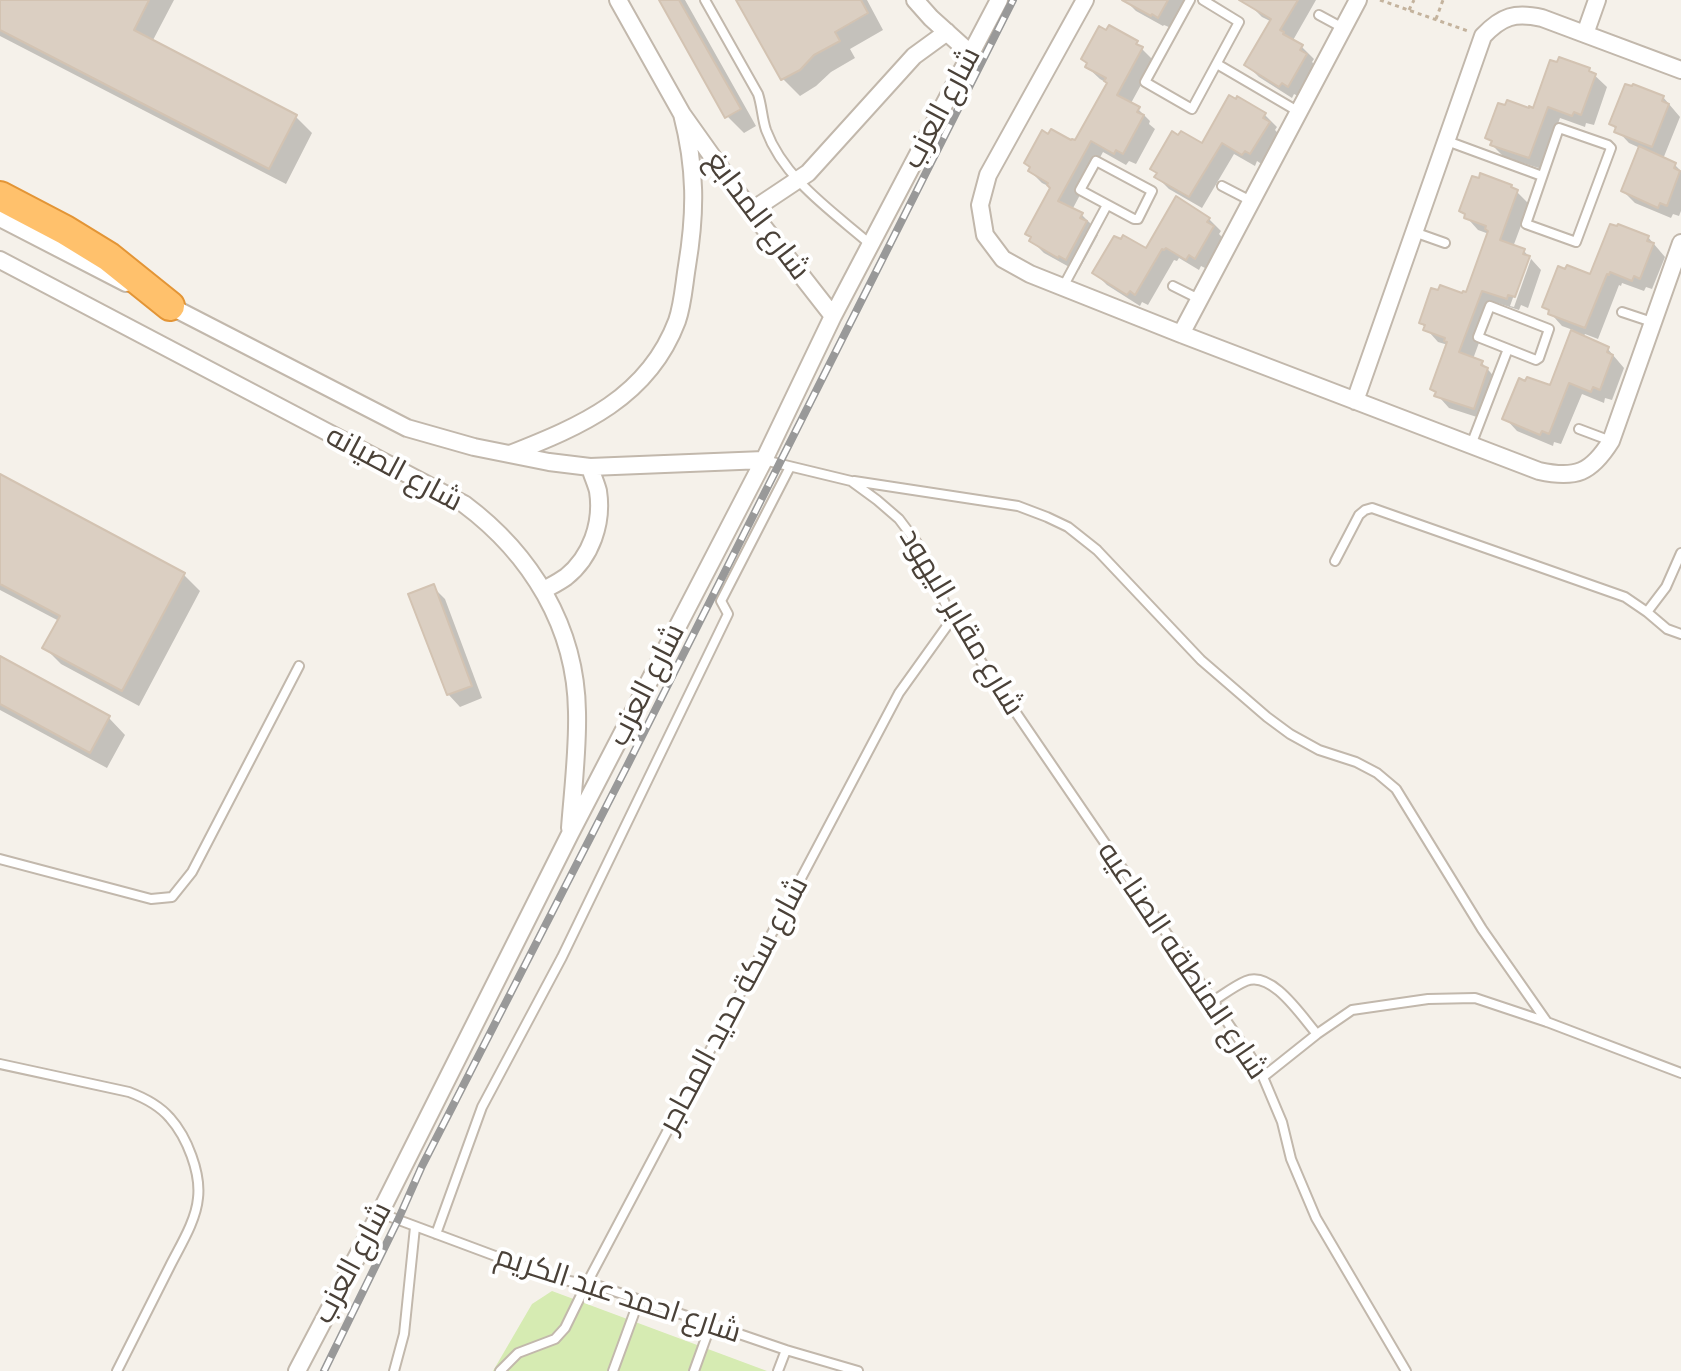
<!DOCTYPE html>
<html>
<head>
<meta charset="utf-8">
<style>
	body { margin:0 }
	canvas { display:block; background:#f5f1ea }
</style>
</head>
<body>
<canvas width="1681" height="1371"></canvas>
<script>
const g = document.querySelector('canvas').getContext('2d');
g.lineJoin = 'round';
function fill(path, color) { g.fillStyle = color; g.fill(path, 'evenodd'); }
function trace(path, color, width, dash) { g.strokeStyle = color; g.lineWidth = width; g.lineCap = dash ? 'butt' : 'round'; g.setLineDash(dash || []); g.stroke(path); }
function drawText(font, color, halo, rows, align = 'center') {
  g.font = font + ' "PT Sans Narrow",Cairo,sans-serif'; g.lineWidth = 8; g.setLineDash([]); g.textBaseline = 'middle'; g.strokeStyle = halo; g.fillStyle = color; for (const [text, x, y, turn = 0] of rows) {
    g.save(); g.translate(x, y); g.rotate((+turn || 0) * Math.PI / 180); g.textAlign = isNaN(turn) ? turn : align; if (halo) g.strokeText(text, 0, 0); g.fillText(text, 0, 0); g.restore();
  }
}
const green = new Path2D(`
	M552,1291L767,1371H493L532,1304Z`);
const shadow = new Path2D(`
	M0,0H174L152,42L296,117L312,133L286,184L0,36Z
	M661,0H685L756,126L744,133L727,116Z
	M739,0H867L883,30L850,49L855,58L831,72L816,86L800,96L783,79Z
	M1125,0H1186L1171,28L1164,25L1163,26L1136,11Z
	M1250,0H1316L1292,42L1302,47L1314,59L1312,62L1318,68L1300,97L1294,94L1292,98L1259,77L1247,65L1272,22L1262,17L1250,5Z
	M1136,43L1154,61L1130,105L1138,109L1150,121L1149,124L1155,129L1136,164L1129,161L1126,165L1103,152L1072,210L1082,215L1094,227L1092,230L1098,235L1079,270L1072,266L1071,268L1044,253L1032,241L1052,188L1042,183L1030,171L1076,143L1108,84L1100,79L1087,67Z
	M1589,70L1607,87L1594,125L1586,123L1585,127L1560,118L1542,169L1504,157L1492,145L1493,143L1488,138L1534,110Z
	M1663,97L1680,117L1663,159L1674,164L1681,171V211L1679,216L1673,214L1671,218L1635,203L1623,191L1640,148L1629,143L1611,124Z
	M1265,115L1277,127L1275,130L1280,135L1263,165L1257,161L1255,166L1234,154L1202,208L1169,189L1157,177L1158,174L1152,169Z
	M1517,192L1529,204L1513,247L1524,251L1541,270L1528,308L1521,305L1519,310L1494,302L1473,359L1482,363L1499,382L1486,420L1449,408L1432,389L1448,345L1438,342L1421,323L1467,295L1489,234L1478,230L1461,211ZM1528,256L1531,259L1514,307L1510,306Z
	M1209,219L1221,231L1219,234L1225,240L1207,269L1201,266L1199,270L1179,258L1177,261L1174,260L1148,305L1142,302L1140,306L1107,285L1095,273L1146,250Z
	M1648,237L1665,257L1652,289L1646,287L1644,291L1622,283L1621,286L1619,285L1598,339L1585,334L1583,338L1607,348L1624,368L1612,400L1605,398L1604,403L1582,394L1561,444L1554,442L1553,446L1517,431L1505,418L1551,388L1573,330L1562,326L1544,306Z
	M0,477L184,575L200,591L139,706L61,664L45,648L59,621L0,590Z
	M433,587L445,599L482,698L460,707L448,694Z
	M0,659L109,718L125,735L107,768L0,710Z`);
const building = new Path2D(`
	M0,0H149L134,30L297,115L269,169L0,30Z
	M659,0H679L741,109L725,118Z
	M736,0H861L868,13L835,32L840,41L814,55L800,70L781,80Z
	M1122,0H1168L1158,18L1152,14L1151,16Z
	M1239,0H1298L1280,30L1284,32L1283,34L1303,45L1300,50L1307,54L1288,87L1282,83L1279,87L1244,65L1271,19Z
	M1109,25L1138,41L1136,44L1143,47L1117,95L1140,107L1137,112L1144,115L1123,154L1116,150L1114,154L1091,141L1058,201L1083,213L1080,218L1087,221L1066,260L1059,256L1058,258L1029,241L1031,237L1025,234L1050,188L1047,185L1048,183L1028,171L1030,167L1024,163L1042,130L1048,134L1051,129L1071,140L1072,139L1075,140L1107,83L1104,81L1106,78L1085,67L1087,63L1081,59L1099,26L1106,30Z
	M1559,57L1590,68L1589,71L1596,74L1581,115L1574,112L1572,116L1548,107L1529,158L1490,145L1492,141L1485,138L1498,103L1505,105L1507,100L1529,108V106L1533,108L1550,60L1557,62Z
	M1625,84L1632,86L1633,84L1664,96L1662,101L1669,104L1652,147L1614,132L1616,127L1609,124Z
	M1229,95L1236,99L1237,96L1266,113L1263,118L1270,122L1250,154L1245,151L1242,155L1222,143L1189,197L1154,177L1157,173L1150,169L1172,131L1178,135L1181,131L1202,143Z
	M1639,146L1676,163L1674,168L1680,171L1667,206L1660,203L1658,208L1621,191Z
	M1480,173L1512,185L1511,187L1518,190L1500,240L1525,249L1523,254L1530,256L1515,297L1508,295L1507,299L1482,291L1459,352L1483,361L1481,365L1488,368L1474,409L1434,396L1436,392L1430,389L1447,342L1444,341L1445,338L1423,330L1425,325L1419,323L1431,288L1438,290L1440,285L1462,293L1463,291L1466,292L1488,231L1485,229L1486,226L1464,218L1465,214L1459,211L1472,176L1479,178Z
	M1176,196L1210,218L1207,222L1214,226L1195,259L1189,255L1186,260L1166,248L1164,250L1162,249L1135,295L1130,291L1127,295L1092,273L1114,236L1121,239L1123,235L1146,248Z
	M1610,224L1617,226L1618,224L1649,236L1647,241L1654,243L1640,279L1634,276L1632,281L1610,272L1609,275L1607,274L1585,328L1548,314L1549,310L1542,307L1558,266L1565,269L1567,265L1590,274Z
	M1571,330L1609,347L1607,352L1613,355L1600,390L1593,387L1591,392L1569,383L1549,434L1542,431L1540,435L1502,419L1519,378L1525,381L1527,377L1550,385Z
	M0,474L185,573L122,691L42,648L60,616L0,584Z
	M434,584L472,686L447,695L408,594Z
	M0,656L110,716L90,753L0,704Z`);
const path = new Path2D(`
	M1380,0L1468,31
	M1409,10L1414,0
	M1436,19L1443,0`);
const lane = new Path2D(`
	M705,0L758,94C762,106 762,118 766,130C784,179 832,211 870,244
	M1190,0L1145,82L1192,109L1239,22L1203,0
	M1319,15L1343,28
	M1217,64L1299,112
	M1559,128L1608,145L1611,148L1576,242L1526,224Z
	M1447,141L1542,176
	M1096,161L1152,191L1138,219H1134L1080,190Z
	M1222,186L1251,201
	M1414,232L1445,243
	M1173,286L1199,299
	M1063,287L1107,205
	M1490,306L1549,329L1539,358L1536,360L1478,337Z
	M1622,312L1652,322
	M1579,429L1611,441
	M1471,445L1508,349
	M764,460L851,481L877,500L899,519L920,547L952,619L1251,1057L1263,1077L1282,1122L1291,1159L1316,1218L1406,1371
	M854,481L1018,506L1047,517L1068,527L1097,550L1201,660L1267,717L1290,734L1319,750L1356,762L1377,773L1396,789L1482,929L1547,1022
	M1335,561L1359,515L1365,510L1372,508L1625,597L1647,612L1666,587L1681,553
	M1647,612L1667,629L1681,634
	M0,859L151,899L172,897L192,872L299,666
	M1213,1001C1223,995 1234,986 1246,981C1272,970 1302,1017 1317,1034
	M0,1064L129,1092C145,1098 159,1105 170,1118C187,1137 201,1173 198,1198C196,1221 180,1246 170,1266C152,1301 135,1336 117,1371
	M1263,1077L1317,1034L1352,1010L1428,999L1475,998L1547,1022L1681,1073
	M380,1213L557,1279L599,1286L786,1350L858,1371
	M436,1234L482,1107L562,957L728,614L721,601L790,467
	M394,1371L404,1334L415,1227
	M500,1371L518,1353L555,1339L565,1328L587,1283L899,693L952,619
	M613,1371L639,1300
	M694,1371L711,1324
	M778,1371L786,1350`);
const street = new Path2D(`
	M618,0L682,114L751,211L833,316
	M915,0L931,18L971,54
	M1085,0L988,175L980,205L985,235L1003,259L1030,274L1181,334L1539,471C1576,479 1591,473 1611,441L1681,243
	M1585,34L1597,0
	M751,211L808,173L914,56L947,32
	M0,218L126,283
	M0,260L464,504C531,554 576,627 577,712C578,750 573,789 570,828
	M164,303L407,428L474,447L549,462L590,467L764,460
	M1181,334L1358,0
	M1355,401L1483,36C1502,16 1515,12 1542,18L1681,70
	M510,454C581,426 648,398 677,321C683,304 684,284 687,266C696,212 696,168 682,114
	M544,590C551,586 559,582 566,577C591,557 603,523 598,491C596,483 592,475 590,467
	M297,1371L380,1213L570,834L764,460L833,316L999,0`);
const highway = new Path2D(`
	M0,196L65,230L109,257L170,306`);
const rail = new Path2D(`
	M324,1371L398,1220L422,1166L627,766L1013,0`);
const streetNames = [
	["شارع العزب",942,108,-62],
	["شارع المدابغ",757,216,53],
	["شارع الصيانه",394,469,28],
	["شارع مقابر اليهود",961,622,59],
	["شارع العزب",647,685,-63],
	["شارع المنطقه الصناعيه",1182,961,56],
	["شارع سكة حديد المحاجر",734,1005,-62],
	["شارع العزب",353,1263,-62],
	["شارع احمد عبد الكريم",618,1295,18]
];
fill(green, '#d6ebb2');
fill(shadow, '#0003');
fill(building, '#dbcfc2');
trace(building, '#d3c3b2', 2);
trace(lane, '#c2b8ac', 12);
trace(street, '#c2b8ac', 20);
trace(highway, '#e39536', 32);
trace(path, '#c4b39d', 3, [4, 4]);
trace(lane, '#fff', 8);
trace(street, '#fff', 16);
trace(highway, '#ffc16c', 28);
trace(rail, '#999', 8);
trace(rail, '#fff', 5, [15]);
drawText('30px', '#4a4138', '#fff', streetNames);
</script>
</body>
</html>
